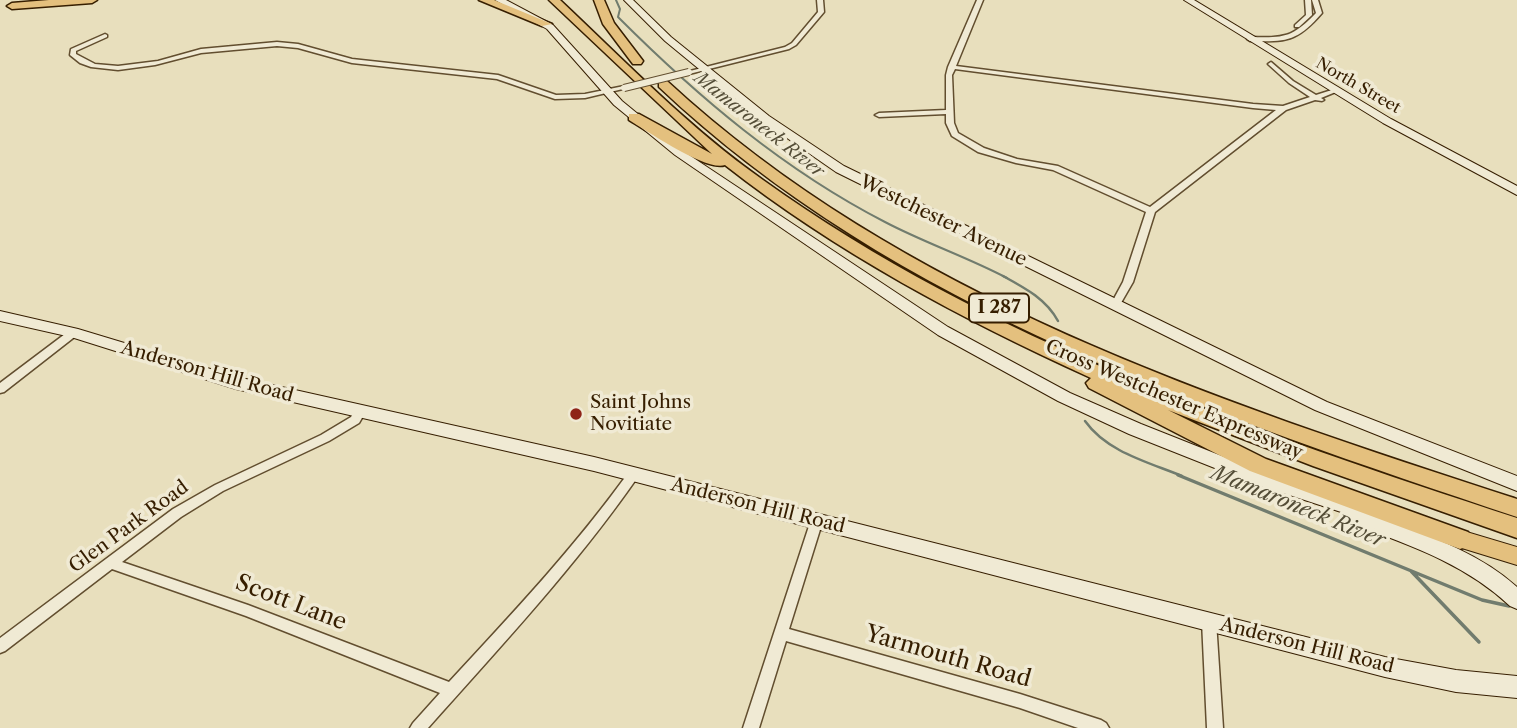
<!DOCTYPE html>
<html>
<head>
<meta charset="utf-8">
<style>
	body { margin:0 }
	canvas { display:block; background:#e8dfbd }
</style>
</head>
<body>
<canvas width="1517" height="728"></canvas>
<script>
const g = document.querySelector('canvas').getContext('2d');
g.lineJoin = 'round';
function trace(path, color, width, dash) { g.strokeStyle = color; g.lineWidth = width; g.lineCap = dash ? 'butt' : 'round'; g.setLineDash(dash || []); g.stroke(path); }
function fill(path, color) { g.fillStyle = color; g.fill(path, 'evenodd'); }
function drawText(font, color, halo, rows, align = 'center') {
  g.font = font + ' "Libre Caslon Text",serif'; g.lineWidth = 7; g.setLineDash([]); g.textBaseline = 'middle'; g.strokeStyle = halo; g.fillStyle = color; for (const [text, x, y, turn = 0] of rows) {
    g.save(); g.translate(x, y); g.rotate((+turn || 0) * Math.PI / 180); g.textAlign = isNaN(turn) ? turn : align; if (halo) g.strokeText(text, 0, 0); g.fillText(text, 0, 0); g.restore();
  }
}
const streamFar2 = new Path2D(`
	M616,0L620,9L618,17C698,97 784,170 885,222C925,243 967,257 1007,278`);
const streamFar1 = new Path2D(`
	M1003,276C1025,288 1046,299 1058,321
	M1085,421C1107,452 1148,462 1182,476`);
const stream = new Path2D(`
	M1178,475L1482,600L1509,606
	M1411,571L1479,642`);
const street = new Path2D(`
	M817,0H823L824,12L796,45L789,49L689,74L686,72L785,47L792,43L818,12Z
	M977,0H983L956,66L1253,104L1283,106L1310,97L1289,83L1269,65L1268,64L1271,62L1293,81L1316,95L1335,89L1338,91L1321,98L1324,100L1322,101L1315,100L1286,110L1155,212L1133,282L1118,308L1115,309L1110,306L1123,282L1146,212L1053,170L1016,163L978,152L952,136L946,123V114L879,117L875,115L879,113L946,110V75L948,67ZM955,69L1253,108L1276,110L1150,207L1058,166L1017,159L984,148L958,133L954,123L952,75Z
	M1305,0H1311L1312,15L1299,27H1295V25L1306,15Z
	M1312,0H1318L1322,13C1297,42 1286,42 1250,41L1247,39L1250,37C1284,38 1292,38 1316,13Z
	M105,34L107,35V37L76,51V54L95,64L118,66L158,61L201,49L277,42L298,44L352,59L498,75L556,95L585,94L624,86L627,88L585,98L555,99L497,79L352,63L298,48L277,46L201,53L155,65L118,70L91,67L80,63L70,55L71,49Z
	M73,330L78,333L77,335L4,392L0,393V383L69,331Z
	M360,407L364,408L366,411L359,423L329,441L223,491L181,517L122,562L248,605L449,682C512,614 575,547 629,472L633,470L637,472L639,475L637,478C575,567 500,647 428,728H410L413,723L440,693L246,616L112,569L5,651L0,653V638L173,509L215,485L321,435L351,417L356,408Z
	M817,515L821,516L823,520L789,629L1020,694L1101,720L1106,723L1109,728H1078L1020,708L786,641L759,728H743L811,520L813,516Z
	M1209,615L1214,617L1216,621L1223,728H1207L1202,621L1204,617Z`);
const secondary = new Path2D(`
	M495,0H506L553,25L622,101L683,151L948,327L1070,393L1141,424L1262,472L1371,507L1373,512L1372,515C1423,534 1476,550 1517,587V609L1510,606C1462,561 1403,543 1342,520L1341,512L1250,482L1129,434L1058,401L938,335L675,155L614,105L547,29Z
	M624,0H633L671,37L769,116L844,166L1327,402L1517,476V491L1315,410L836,172L761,120L665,41Z
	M1184,0H1194L1391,119L1517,186V195L1383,123Z
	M0,311L78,329L237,377L594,457L1385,657L1456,670L1517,676V698L1456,692L1385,677L594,471L236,389L71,337L0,321Z`);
const primary = new Path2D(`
	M1460,530L1517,547V565L1452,545L1449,539L1452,533Z`);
const highway = new Path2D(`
	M49,0H97L92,3L12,9L7,6L12,3Z
	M479,0H494L552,24L542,26Z
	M549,0H560C626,62 689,128 763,180C989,342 1255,432 1517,518V538L1313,466L1168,410L1266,459L1468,532L1472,539L1468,546L1460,549L1250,471L1089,388L1086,383L1091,378C962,319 837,253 725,165C707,172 647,131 629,120V114H639L712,154Z
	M594,0H604L614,23L643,61L641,64H633L603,24Z
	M659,81H667C904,300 1217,401 1517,499V517C1214,415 896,311 659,87Z`);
const streetBridge = new Path2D(`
	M624,88L689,72`);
const markers = [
	[576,414,7,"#8f2418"]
];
const farStreetnames = [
	["North Street",1358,86,30]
];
const farWaternames = [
	["Mamaroneck River",759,125,38]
];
const shields = [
	[999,308,60]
];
const shieldNames = [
	["I 287",999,308]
];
const streetNames = [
	["Westchester Avenue",943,221,26],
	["Anderson Hill Road",207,372,16],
	["Cross Westchester Expressway",1174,400,23],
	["Anderson Hill Road",758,506,14],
	["Glen Park Road",129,527,-36],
	["Anderson Hill Road",1307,646,14]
];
const poiNames = [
	["Saint Johns",590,403],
	["Novitiate",590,425]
];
const waterNames = [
	["Mamaroneck River",1298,507,22]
];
const nearStreetnames = [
	["Scott Lane",291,603,21],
	["Yarmouth Road",948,657,16]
];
trace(streamFar2, '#717c6e', 2);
trace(streamFar1, '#717c6e', 2.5);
trace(stream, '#717c6e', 3.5);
trace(street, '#624e2f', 3);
trace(secondary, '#361e00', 2);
trace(primary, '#361e00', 2);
trace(highway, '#361e00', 3);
fill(street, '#f0ead4');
fill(secondary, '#f0ead4');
fill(primary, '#e4c07e');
fill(highway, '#e4c07e');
trace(streetBridge, '#624e2f', 8, []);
trace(streetBridge, '#f0ead4', 6);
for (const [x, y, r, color] of markers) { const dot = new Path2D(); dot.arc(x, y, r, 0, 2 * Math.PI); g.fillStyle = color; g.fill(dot); trace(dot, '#f0ead4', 2.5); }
drawText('16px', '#361e00', '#f0ead4', farStreetnames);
drawText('italic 18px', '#544d37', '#f0ead4', farWaternames);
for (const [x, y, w] of shields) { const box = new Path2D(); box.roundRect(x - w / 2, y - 14.5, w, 29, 5); g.fillStyle = '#f0ead4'; g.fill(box); trace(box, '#361e00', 2); }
drawText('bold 18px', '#361e00', null, shieldNames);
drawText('19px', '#361e00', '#f0ead4', streetNames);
drawText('19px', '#361e00', '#f0ead4', poiNames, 'left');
drawText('italic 21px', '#544d37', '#f0ead4', waterNames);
drawText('23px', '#361e00', '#f0ead4', nearStreetnames);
</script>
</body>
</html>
